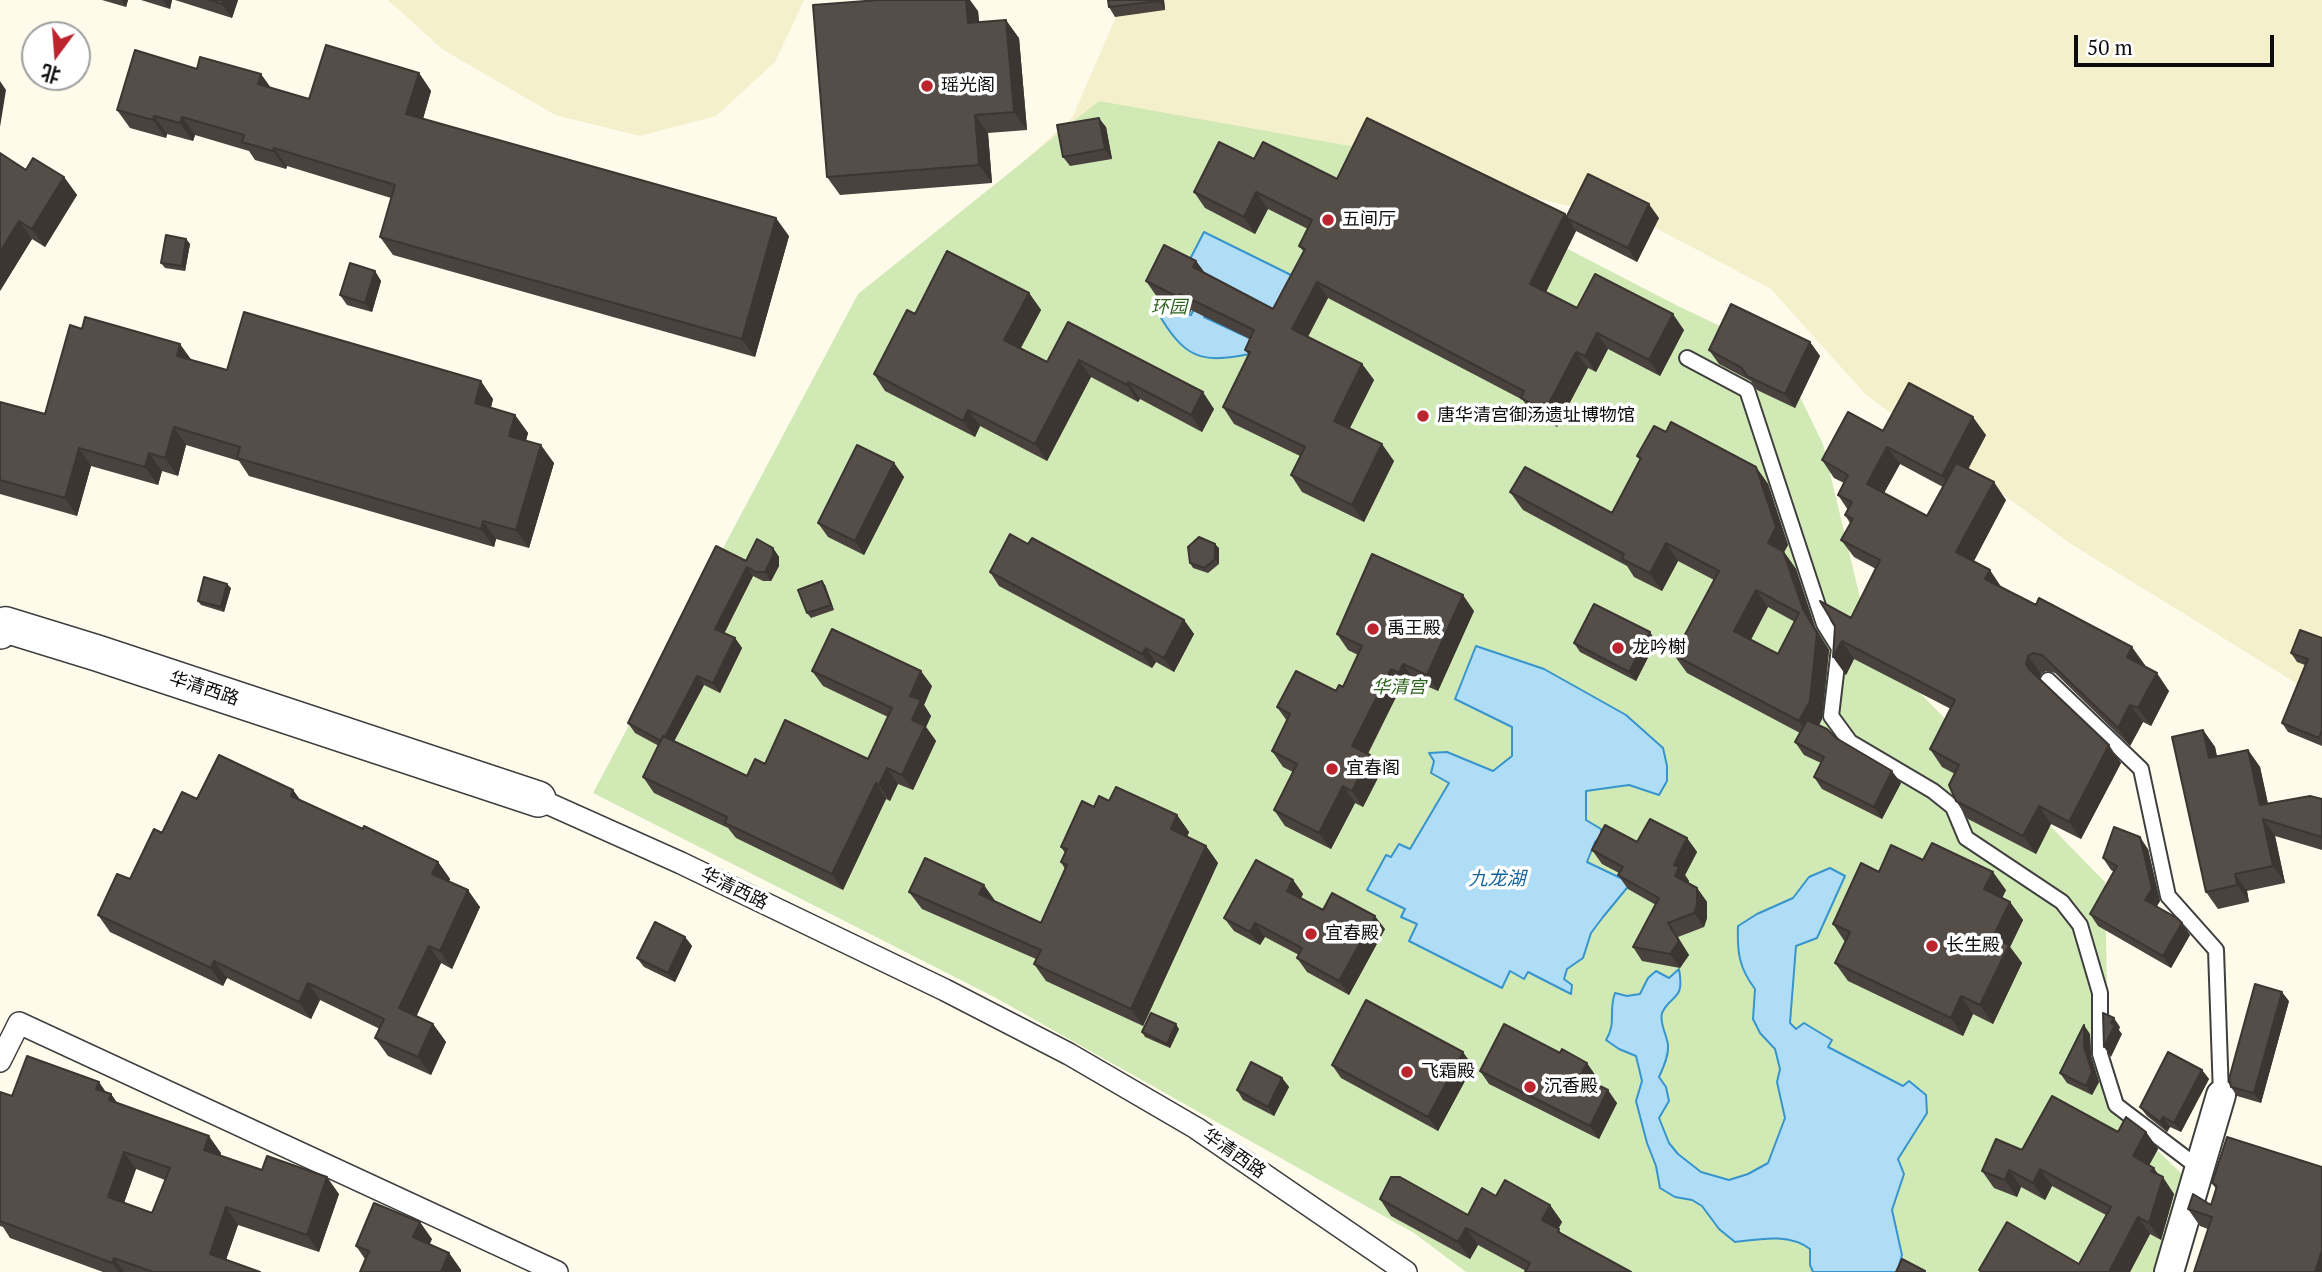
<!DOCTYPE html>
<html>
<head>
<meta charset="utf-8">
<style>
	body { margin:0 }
	#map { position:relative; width:2322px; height:1272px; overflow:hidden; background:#fffbeb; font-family:"PT Serif","Noto Sans SC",serif }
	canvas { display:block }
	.north { position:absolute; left:21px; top:21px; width:70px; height:70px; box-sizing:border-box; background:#fff; border:2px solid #9e9e9e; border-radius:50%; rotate:196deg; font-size:19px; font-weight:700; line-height:28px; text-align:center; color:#0c0c0c }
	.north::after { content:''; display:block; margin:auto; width:24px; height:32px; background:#bc242e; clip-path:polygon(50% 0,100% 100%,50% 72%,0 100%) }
	.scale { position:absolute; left:2074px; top:35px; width:200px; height:32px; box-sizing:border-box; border:4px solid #0c0c0c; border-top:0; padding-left:9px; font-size:21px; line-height:24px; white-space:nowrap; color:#0c0c0c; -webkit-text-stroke:5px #fff; paint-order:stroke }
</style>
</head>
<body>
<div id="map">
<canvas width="2322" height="1272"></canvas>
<div class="north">北</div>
<div class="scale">50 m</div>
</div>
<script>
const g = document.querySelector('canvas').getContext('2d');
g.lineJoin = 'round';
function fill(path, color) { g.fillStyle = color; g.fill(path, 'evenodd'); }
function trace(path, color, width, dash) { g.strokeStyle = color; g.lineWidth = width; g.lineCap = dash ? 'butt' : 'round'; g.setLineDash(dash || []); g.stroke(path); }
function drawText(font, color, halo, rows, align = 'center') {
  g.font = font + ' "PT Serif","Noto Sans SC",serif'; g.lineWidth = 7; g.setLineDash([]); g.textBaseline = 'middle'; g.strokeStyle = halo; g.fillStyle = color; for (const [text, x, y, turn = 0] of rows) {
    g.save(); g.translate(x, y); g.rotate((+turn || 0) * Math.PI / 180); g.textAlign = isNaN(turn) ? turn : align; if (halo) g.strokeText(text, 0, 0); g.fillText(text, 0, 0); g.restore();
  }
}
const farmland = new Path2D(`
	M388,0H804L775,62L716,116L640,136L555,115L442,49Z
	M1119,0H2322V699L2071,544L1866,395L1771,289L1648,224L1359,158L971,209L1072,118L1115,19Z`);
const green = new Path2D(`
	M1099,101L1378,151L1678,306L1779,354L1823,444L1871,643L2105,882L2109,1103L2189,1181L2162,1272H1466L1414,1233L996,998L593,793L858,294Z`);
const water = new Path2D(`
	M1204,232L1293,276L1273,317L1219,288L1204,317L1260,343L1256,353C1207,362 1189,364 1161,318L1168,304L1191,315L1210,277L1187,265Z
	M1476,646L1544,669L1626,715L1663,748L1667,766V781L1659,795L1629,785L1586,791V820L1601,829L1602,836L1595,842L1587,862L1631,883L1603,917L1591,933L1583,958L1567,969L1564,979L1572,985L1571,994L1528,972L1524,979L1510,971L1502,988L1409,941L1417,924L1401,917L1405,909L1367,890L1386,855L1391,857L1399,844L1410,849L1449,783L1431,773L1434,761L1429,753L1447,752L1493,771L1512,756V727L1455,699Z
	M1830,868L1845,876L1817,938L1796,946L1790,1023L1796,1029L1804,1023L1832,1040L1828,1047L1903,1086L1909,1081L1926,1095L1927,1113L1898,1159L1904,1174L1892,1210L1902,1255L1897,1272H1813L1810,1265V1249C1789,1233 1760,1239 1735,1242L1719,1229L1702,1206L1692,1200L1675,1197L1660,1188L1656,1166L1647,1143L1636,1101L1642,1081L1636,1056L1619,1049L1606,1040C1617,1022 1608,1012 1615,993L1627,996L1640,994L1648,978L1656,971L1669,978L1679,969C1685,1002 1671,993 1662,1013C1659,1023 1667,1035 1668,1045C1669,1056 1663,1068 1659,1077L1666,1087L1669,1101L1659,1118L1669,1143L1678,1154L1701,1172L1729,1180L1748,1174L1768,1163L1785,1118L1777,1082L1780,1069L1775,1049L1760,1033L1753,1019L1755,989C1739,968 1737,952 1738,926L1757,914L1793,898L1809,877Z`);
const service = new Path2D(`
	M1687,358L1747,390L1824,624L1839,648L1831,716L1850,742L1933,791L1953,807L1966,838L2062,902L2080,925L2100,993V1054L2116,1105L2199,1168
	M2048,680L2141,769L2168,896L2216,950L2221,1095`);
const pedestrian = new Path2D(`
	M538,799L681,863L945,990L1069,1054L1196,1128L1406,1272
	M0,1061L19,1023L557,1272`);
const minor = new Path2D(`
	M2169,1272L2221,1095`);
const tertiary = new Path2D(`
	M0,631L6,625L97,653L538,799`);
const wall = new Path2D(`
	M102,0H128L126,7Z
	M141,0H172L170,9Z
	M175,0H238L232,18Z
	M1108,0H1164L1165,10L1115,17L1109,7Z
	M978,11L979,22L1019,38L1027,130L988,133L992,183L840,195L827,177Z
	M197,69L270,88L309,99L419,73L431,91L423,119L789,236L755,357L393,255L380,237L391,198L287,166L286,169L255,160L249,151L195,135L193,141L167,134L166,138L130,128L117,110Z
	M1106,127L1112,159L1070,166L1063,157Z
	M1254,159L1337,179L1565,214L1567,217L1659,218L1637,262L1576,231L1546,292L1577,308L1684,330L1660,376L1608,349L1596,372L1588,368L1557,427L1532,414L1523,400L1328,298L1308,337L1362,364L1374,380L1350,428L1394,461L1364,522L1302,492L1291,475L1300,456L1234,424L1223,407L1249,355L1245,350L1250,339L1191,310L1190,313L1157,297L1146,281L1196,261L1204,272L1273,309L1304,252L1299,246L1308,229L1268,209L1255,234L1205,208L1194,192Z
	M26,170L64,177L77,195L45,247L32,239L0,291Z
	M186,239L190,244L185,271L165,268L161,263Z
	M375,271L381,281L372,312L347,305L340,295Z
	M1029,293L1041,310L1021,348L1047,362L1068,322L1214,409L1202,432L1140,399L1138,402L1091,377L1047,461L980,426L975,437L885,391L874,374L915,314Z
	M1810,342L1820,356L1795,408L1757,390L1751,381L1719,364L1709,350Z
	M192,360L227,370L493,399L491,408L515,415L528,433L526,441L554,463L529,548L496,539L494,547L249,476L239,461L186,445L178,476L162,471L158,485L91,466L77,516L0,494V402L45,414Z
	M1883,431L1986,435L1968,469L2006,500L1974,561L2002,588L2145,665L2144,666L2169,691L2151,726L2143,722L2130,746L2055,673L2046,671L2041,674L2039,679L2121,763L2081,839L2051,824L2036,854L1968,819L1956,801L1955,774L1942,767L1930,749L1951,709L1854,659L1846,675L1833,657L1851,618L1876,569L1854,557L1841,540L1850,523L1845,515L1848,510L1838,495L1844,483L1834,478L1822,460ZM1900,464L1943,487L1927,516L1884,493Z
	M1666,432L1756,467L1768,484L1788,545L1784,552L1796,569L1815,627L1829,650L1822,719L1819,725L1901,783L1882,819L1822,789L1814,777L1821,763L1804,755L1795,742L1800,733L1687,673L1674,655L1714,580L1678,561L1662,591L1634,577L1627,566L1523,510L1510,492L1612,513L1640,460L1637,456ZM1768,607L1795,622L1778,654L1751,640Z
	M894,463L904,477L864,555L828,537L818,523Z
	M1028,544L1184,620L1194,634L1174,672L1156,662L1152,668L999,586L990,572Z
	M773,548L779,557V566L771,581H763L753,576L724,633L735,638L742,648L720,693L704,685L674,741L747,776L765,764L868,759L888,717L823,686L812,671L932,686L924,705L931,716L926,727L936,741L913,790L898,784L890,801L886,799L843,890L736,838L728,828L654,793L643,777L659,746L635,733L628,723L746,561Z
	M1219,548V564L1208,573L1193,568L1190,563Z
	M825,585L834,610L811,618L807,613Z
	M231,588L224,612L201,605L198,601Z
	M1474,611L1438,691L1415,681L1411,689L1402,685L1368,754L1381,772L1363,807L1355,803L1331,849L1285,826L1274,810L1293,772L1283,767L1272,751L1287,721L1277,707L1336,691L1343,687L1358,655L1348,650L1337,634Z
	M1650,632L1656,642L1636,681L1580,652L1574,643Z
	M2322,638V746L2288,732L2282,723L2305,665L2297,662L2291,653Z
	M2203,730L2215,747L2217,757L2248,750L2260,767L2268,804L2322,799V850L2275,836L2285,883L2247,891L2249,902L2218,909L2206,892Z
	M293,790L300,800L363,829L438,862L450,879L449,881L480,907L452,969L441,963L416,1016L433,1024L446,1042L431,1075L388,1056L375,1038L380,1029L320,1000L311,1019L227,978L223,986L110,932L98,915L130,879L162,833L197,799Z
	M1109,801L1177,815L1189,832L1187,837L1206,846L1218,863L1143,1026L1046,981L1034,964L1036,959L922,909L909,892L996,902L1041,923L1065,869L1061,862L1065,853L1061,847L1094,807Z
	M1687,838L1697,852L1685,875L1689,881L1688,883L1697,888L1707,902V918L1704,927L1678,937L1689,955L1680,968L1642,961L1633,947L1656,905L1628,889L1618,875L1619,873L1602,864L1592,850L1637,842Z
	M2148,849L2160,901L2157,906L2190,935L2171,968L2098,926L2090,914L2114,872L2111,870L2103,858Z
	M1923,860L2006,890L2002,898L2010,902L2023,920L2010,947L2022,963L1993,1024L1973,1014L1963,1036L1848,981L1835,963L1845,942L1833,924L1879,872Z
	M1293,880L1303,894L1301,898L1323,910L1385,929L1349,995L1307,972L1297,958L1299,955L1265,937L1260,945L1234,931L1224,918Z
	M685,937L692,946L675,982L644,967L637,958Z
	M2289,1001L2261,1103L2237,1096L2231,1087Z
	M1179,1029L1170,1048L1145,1037L1142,1032Z
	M2090,1034L2091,1056L2099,1082L2092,1095L2067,1083L2060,1073Z
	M1332,1065L1473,1066L1438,1131L1341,1078Z
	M2202,1070L2209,1079L2181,1132L2170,1127L2167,1132L2147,1116L2140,1107Z
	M1480,1071L1596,1076L1593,1082L1617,1103L1599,1139L1489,1084Z
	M1282,1078L1289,1087L1274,1116L1243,1100L1237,1090Z
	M0,1092L12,1096L105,1092L111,1094L117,1103L221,1153L220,1156L262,1170L339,1194L319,1252L238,1225L226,1260L260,1272H103L10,1238L3,1227L0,1226ZM136,1169L165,1180L152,1213L124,1203Z
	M2118,1132H2146L2158,1149L2149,1165L2174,1194L2161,1240L2150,1234L2130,1272H1980L1979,1270L2079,1264L2106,1215L2052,1186L2045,1200L2021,1187L2017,1197L1994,1188L1982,1171L2022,1150Z
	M2322,1167V1272L2200,1226L2188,1209L2211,1205L2216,1189L2212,1183Z
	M1496,1196L1550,1205L1562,1222L1558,1229L1562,1234L1526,1271L1478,1245L1470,1259L1391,1216L1380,1199L1468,1215Z
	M432,1239L429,1244L449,1253L461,1270V1272H360L365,1259L356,1246Z`);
const shadedWall = new Path2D(`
	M121,0H128L126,7Z
	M163,0H172L170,9Z
	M224,0H238L232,18L222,4Z
	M966,0H970L978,11L981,41L968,23Z
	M1158,0H1164L1165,10L1159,1Z
	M1006,20L1019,38L1027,130L1014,112Z
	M419,73L431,91L419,132L406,114Z
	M261,74L274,92L258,84Z
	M0,81L6,90L0,127Z
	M975,115L988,133L992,183L979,165Z
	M154,116L167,134L166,138L153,120Z
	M182,117L195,135L193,141L180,123Z
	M1099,118L1106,127L1112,159L1105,149Z
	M274,148L287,166L286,169L273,151Z
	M64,177L77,195L45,247L32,229Z
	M1256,192L1268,209L1255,234L1244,217Z
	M1649,204L1659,218L1637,262L1628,248Z
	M1565,214L1576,231L1542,300L1530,284Z
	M776,218L789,236L755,357L742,339Z
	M19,221L32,239L0,291V252Z
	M186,239L190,244L185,271L182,266Z
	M1196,261L1208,277L1193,267Z
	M375,271L381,281L372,312L365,303Z
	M1317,282L1328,298L1303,345L1292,329Z
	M1029,293L1041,310L1016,356L1004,340Z
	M1180,294L1191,310L1190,313L1178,297Z
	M1673,314L1684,330L1660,376L1649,360Z
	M1597,333L1608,349L1596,372L1585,356Z
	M1810,342L1820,356L1795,408L1785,394Z
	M180,344L193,362L177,356Z
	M1576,352L1588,368L1557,427L1545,411Z
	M1079,360L1091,377L1047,461L1035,444Z
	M1362,364L1374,380L1345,437L1334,421Z
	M481,381L493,399L487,421L475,403Z
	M1128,382L1140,399L1138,402L1127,385Z
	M1203,392L1214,409L1202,432L1191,415Z
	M968,410L980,426L975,437L963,421Z
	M515,415L528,433L522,454L509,436Z
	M1973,417L1986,435L1955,494L1942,476Z
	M174,427L186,445L178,476L165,458Z
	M1382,444L1394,461L1364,522L1352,505Z
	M541,445L554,463L529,548L516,530Z
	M1887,447L1900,464L1879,502L1867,484Z
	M79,448L91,466L77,516L65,498Z
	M149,453L162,471L158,485L145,467Z
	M894,463L904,477L864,555L855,541Z
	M1756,467L1768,484L1788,545L1784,552L1796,569L1815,627L1829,650L1822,719L1812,739L1799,721L1803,609L1768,543Z
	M1994,482L2006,500L1969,570L1956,552Z
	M483,521L496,539L494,547L481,529Z
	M1666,543L1678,561L1662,591L1650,573Z
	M1215,544L1219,548V564L1215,559Z
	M773,548L779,557V566L771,581L765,572Z
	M747,567L753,576L722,638L715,629Z
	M1990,570L2002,588L1985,579Z
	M822,581L825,585L834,610L831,605Z
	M227,584L231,588L224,612L221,607Z
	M1756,590L1768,607L1746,648L1734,631Z
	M1463,595L1474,611L1438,691L1427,675Z
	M1184,620L1194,634L1174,672L1164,658Z
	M1650,632L1656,642L1636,681L1629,672Z
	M735,638L742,648L720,693L713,683Z
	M1842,641L1854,659L1846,675L1833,657Z
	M2132,647L2145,665L2139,675L2127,657Z
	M1146,648L1156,662L1152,668L1142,654Z
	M2028,656L2041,674L2039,682L2041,687L2026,664Z
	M1403,664L1415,681L1411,689L1399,673Z
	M1391,669L1402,685L1363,762L1352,746Z
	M921,671L932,686L924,705L931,716L926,727L936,741L913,790L902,775L912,720L910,696Z
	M2157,673L2169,691L2151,726L2138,708Z
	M697,676L704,685L669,751L663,742Z
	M2130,705L2143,722L2130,746L2118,728Z
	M2203,730L2215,747L2221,775L2209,758Z
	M2109,745L2121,763L2081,839L2069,822Z
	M2248,750L2260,767L2272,822L2260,805Z
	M1370,755L1381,772L1363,807L1352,791Z
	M887,768L898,784L890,801L879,785Z
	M1892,771L1901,783L1882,819L1874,807Z
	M876,783L886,799L843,890L832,874Z
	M1343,786L1355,803L1331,849L1319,833Z
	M293,790L306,808L291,796Z
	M2039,806L2051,824L2036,854L2023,836Z
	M1177,815L1189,832L1183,846L1171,829Z
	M2263,819L2275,836L2285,883L2273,866Z
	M2140,837L2148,849L2160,901L2153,912L2145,900Z
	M1687,838L1697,852L1685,875L1689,881L1685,890L1675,876L1674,865Z
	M1206,846L1218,863L1143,1026L1131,1009Z
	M438,862L450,879L445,891L432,874Z
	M1993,872L2006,890L1997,908L1984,889Z
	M2235,874L2247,891L2249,902L2237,885Z
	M1293,880L1303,894L1297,905L1287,891Z
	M984,885L996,902L979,894Z
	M1697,888L1707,902V918L1704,927L1694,913Z
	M468,890L480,907L452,969L440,951Z
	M2010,902L2023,920L2010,947L2022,963L1993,1024L1980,1005L1993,937Z
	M1375,916L1385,929L1349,995L1339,981Z
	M1255,923L1265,937L1260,945L1250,932Z
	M1668,923L1689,955L1680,968L1670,954Z
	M2182,923L2190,935L2171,968L2163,956Z
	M685,937L692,946L675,982L668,973Z
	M429,946L441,963L412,1026L399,1008Z
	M214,961L227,978L223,986L211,968Z
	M308,983L320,1000L311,1019L299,1002Z
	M2282,992L2289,1001L2261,1103L2254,1093Z
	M1961,996L1973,1014L1963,1036L1951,1018Z
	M2114,1018L2120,1027L2119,1030L2122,1034L2111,1057L2104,1047L2111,1023Z
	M433,1024L446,1042L431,1075L418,1057Z
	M1176,1024L1179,1029L1170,1048L1167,1044Z
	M2084,1025L2090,1034L2091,1056L2099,1082L2092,1095L2086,1086Z
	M1463,1052L1473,1066L1438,1131L1428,1117Z
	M1587,1063L1596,1076L1589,1089L1580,1076Z
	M2202,1070L2209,1079L2181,1132L2174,1123Z
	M1282,1078L1289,1087L1274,1116L1268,1107Z
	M99,1082L110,1098L111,1094L123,1111L96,1089Z
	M1608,1090L1617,1103L1599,1139L1590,1126Z
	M2163,1117L2170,1127L2167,1132L2160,1122Z
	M2146,1132L2158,1149L2145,1173L2133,1156Z
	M209,1136L221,1153L216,1167L204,1150Z
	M124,1152L136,1169L120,1214L108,1197Z
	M2154,1168L2162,1180L2163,1177L2174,1194L2161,1240L2149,1223L2151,1171Z
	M2040,1169L2052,1186L2045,1200L2033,1183Z
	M2009,1170L2021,1187L2017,1197L2005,1180Z
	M327,1177L339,1194L319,1252L307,1235Z
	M1550,1205L1562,1222L1554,1237L1542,1220Z
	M226,1207L238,1225L222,1271L210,1254Z
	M2138,1217L2150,1234L2130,1272H2109Z
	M420,1222L432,1239L425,1255L413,1237Z
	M1466,1228L1478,1245L1470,1259L1458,1242Z
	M449,1253L461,1270V1272H441Z
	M2321,1253L2322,1255V1272H2315Z
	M114,1258L124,1272H119L112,1263Z`);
const building = new Path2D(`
	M210,0H224L222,4Z
	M879,0H966L968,23L1006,20L1014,112L975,115L979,165L827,177L813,5Z
	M1108,0H1158L1159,1L1109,7Z
	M326,45L419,73L406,114L776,218L742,339L380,237L395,185L274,148L273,151L242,142L244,135L182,117L180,123L154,116L153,120L117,110L135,50L197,69L200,57L261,74L258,84L309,99Z
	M1099,118L1105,149L1063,157L1057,125Z
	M1367,118L1565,214L1530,284L1577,308L1595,274L1673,314L1649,360L1597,333L1585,356L1576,352L1545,411L1521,398L1524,391L1317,282L1292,329L1362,364L1334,421L1382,444L1352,505L1291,475L1305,447L1223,407L1250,352L1245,350L1254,330L1180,294L1178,297L1146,281L1164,245L1196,261L1193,267L1273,309L1305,249L1299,246L1312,220L1256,192L1244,217L1194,192L1219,142L1254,159L1263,142L1337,179Z
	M0,153L26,170L33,158L64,177L32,229L19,221L0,252Z
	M1588,174L1649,204L1628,248L1566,218Z
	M166,235L186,239L182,266L161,263Z
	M947,251L1029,293L1004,340L1047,362L1068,322L1203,392L1191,415L1128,382L1127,385L1079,360L1035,444L968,410L963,421L874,374L907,310L915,314Z
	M350,263L375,271L365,303L340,295Z
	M1731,304L1810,342L1785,394L1747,376L1742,368L1709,350Z
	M244,312L481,381L475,403L515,415L509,436L541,445L516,530L483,521L481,529L237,458L240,447L174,427L165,458L149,453L145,467L79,448L65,498L0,480V402L45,414L70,325L82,329L85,317L180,344L177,356L227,370Z
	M1909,383L1973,417L1942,476L1887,447L1867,484L1927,516L1956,463L1994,482L1956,552L1990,570L1985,579L2036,605L2039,598L2132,647L2127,657L2157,673L2138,708L2130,705L2118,728L2042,655L2033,653L2028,656L2026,664L2029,669L2109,745L2069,822L2039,806L2023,836L1956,801L1949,785L1959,765L1930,749L1955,700L1842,641L1833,657L1835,626L1820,601L1851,618L1880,560L1841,540L1853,519L1845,515L1852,502L1838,495L1848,475L1822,460L1848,412L1883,431Z
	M1671,422L1756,467L1776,527L1768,543L1783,551L1803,609L1817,633L1810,701L1799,721L1674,655L1719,571L1666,543L1650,573L1622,559L1624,554L1510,492L1525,467L1612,513L1641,458L1637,456L1654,426L1666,432ZM1756,590L1799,613L1778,654L1734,631Z
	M857,445L894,463L855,541L818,523Z
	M1010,534L1028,544L1032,538L1184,620L1164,658L1146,648L1142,654L990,572Z
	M1199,537L1215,544V559L1205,568L1190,563L1188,547Z
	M757,539L773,548V556L765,572H756L747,567L715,629L735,638L713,683L697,676L665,737L663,736L661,741L628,723L716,546L746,561Z
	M1372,554L1463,595L1427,675L1403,664L1399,673L1391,669L1352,746L1370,755L1352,791L1343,786L1319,833L1274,810L1297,764L1272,751L1290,714L1277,707L1296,671L1336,691L1339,685L1343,687L1362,646L1337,634Z
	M204,577L227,584L221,607L198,601Z
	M822,581L831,605L807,613L798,590Z
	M1594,604L1650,632L1629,672L1574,643Z
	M832,629L921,671L910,696L921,700L912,720L925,726L902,775L887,768L879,785L876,783L832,874L725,823L727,817L643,777L663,736L747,776L755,759L765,764L785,720L868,759L892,708L812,671Z
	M2300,630L2322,638V730L2319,738L2282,723L2308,659L2291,653Z
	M1807,720L1827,729L1836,738L1892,771L1874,807L1814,777L1824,757L1795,742Z
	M2203,730L2209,758L2248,750L2260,805L2310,796L2322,799V837L2263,819L2273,866L2235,874L2237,885L2206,892L2172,737Z
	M219,755L293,790L291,796L363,829L364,826L438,862L432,874L468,890L440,951L429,946L399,1008L433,1024L418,1057L375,1038L384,1019L308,983L299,1002L214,961L211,968L98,915L117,874L130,879L154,829L162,833L182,792L197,799Z
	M1116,787L1177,815L1171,829L1206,846L1131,1009L1034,964L1041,950L909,892L925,858L984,885L979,894L1041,923L1067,865L1061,862L1067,849L1061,847L1082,801L1094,807L1099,796L1109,801Z
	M1650,819L1687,838L1674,865L1679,867L1675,876L1697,888V904L1694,913L1668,923L1679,941L1670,954L1633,947L1659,898L1618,875L1623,867L1592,850L1605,825L1637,842Z
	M2114,827L2140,837L2152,889L2145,900L2177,918L2182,923L2163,956L2090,914L2117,866L2103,858Z
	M1932,843L1993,872L1984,889L2010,902L1993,937L2009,945L1980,1005L1961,996L1951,1018L1835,963L1850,932L1833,924L1861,863L1879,872L1891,845L1923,860Z
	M1256,860L1293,880L1287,891L1323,910L1332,893L1375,916L1339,981L1297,958L1302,948L1255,923L1250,932L1224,918Z
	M655,922L685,937L668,973L637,958Z
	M2255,984L2282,992L2254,1093L2231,1087L2229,1079Z
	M1366,1000L1463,1052L1428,1117L1332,1065Z
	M1151,1013L1176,1024L1167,1044L1142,1032Z
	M2103,1013L2114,1018L2111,1023L2115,1025L2104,1047Z
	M1504,1024L1560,1053L1562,1049L1587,1063L1580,1076L1608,1090L1590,1126L1480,1071Z
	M2084,1025V1047L2092,1072L2086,1086L2060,1073Z
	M2168,1052L2202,1070L2174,1123L2163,1117L2160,1122L2140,1107Z
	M27,1056L99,1082L96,1089L111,1094L109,1100L209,1136L204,1150L262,1170L267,1156L327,1177L307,1235L226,1207L210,1254L260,1272H153L114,1258L112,1263L0,1221V1092L12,1096ZM124,1152L170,1168L152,1213L108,1197Z
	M1251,1062L1282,1078L1268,1107L1237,1090Z
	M2052,1096L2118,1132L2126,1117L2146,1132L2133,1156L2154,1168L2151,1171L2163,1177L2149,1223L2138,1217L2109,1272H1982L1979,1270L2007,1222L2079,1264L2111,1207L2040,1169L2033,1183L2009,1170L2005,1180L1982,1171L1996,1139L2022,1150Z
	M2227,1137L2322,1167V1253H2321L2315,1272H2194L2212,1217L2188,1209L2193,1194L2211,1205L2217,1186L2212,1183Z
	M1391,1177H1400L1468,1215L1482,1188L1496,1196L1505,1180L1550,1205L1542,1220L1559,1229L1558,1232L1631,1272H1525L1530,1263L1466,1228L1458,1242L1380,1199Z
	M374,1203L420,1222L413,1237L449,1253L441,1272H360L369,1251L356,1246Z
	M1902,1259L1925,1271V1272H1896Z`);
const markers = [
	[927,86,7,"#bc242e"],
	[1328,220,7,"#bc242e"],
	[1423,416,7,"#bc242e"],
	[1373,629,7,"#bc242e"],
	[1618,648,7,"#bc242e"],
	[1332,769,7,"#bc242e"],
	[1311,934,7,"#bc242e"],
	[1932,946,7,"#bc242e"],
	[1407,1072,7,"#bc242e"],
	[1530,1087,7,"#bc242e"]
];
const poiNames = [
	["瑶光阁",941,86],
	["五间厅",1342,220],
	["唐华清宫御汤遗址博物馆",1437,416],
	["禹王殿",1387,629],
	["龙吟榭",1632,648],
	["宜春阁",1346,769],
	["宜春殿",1325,934],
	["长生殿",1946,946],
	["飞霜殿",1421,1072],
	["沉香殿",1544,1087]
];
const parkNames = [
	["环园",1169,308],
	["华清宫",1399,688]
];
const streetNames = [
	["华清西路",204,689,18],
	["华清西路",734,889,26],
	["华清西路",1234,1154,35]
];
const waterNames = [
	["九龙湖",1497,880]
];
fill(farmland, '#f4f0cc');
fill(green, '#d1e9b5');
fill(water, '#b0ddf6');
trace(water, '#3794cd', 2);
trace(service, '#3f3f3f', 18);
trace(pedestrian, '#3f3f3f', 24);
trace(minor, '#3f3f3f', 32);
trace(tertiary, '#3f3f3f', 38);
trace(service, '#fff', 14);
trace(pedestrian, '#fff', 21);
trace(minor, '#fff', 28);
trace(tertiary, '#fff', 35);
fill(wall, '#49423e');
fill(shadedWall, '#3c3632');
fill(building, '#554d48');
trace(building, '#3c3632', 2);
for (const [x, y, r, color] of markers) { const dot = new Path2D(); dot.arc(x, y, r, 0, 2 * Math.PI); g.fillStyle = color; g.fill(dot); trace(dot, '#fff', 2.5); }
drawText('18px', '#0c0c0c', '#fff', poiNames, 'left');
drawText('italic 18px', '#2d631d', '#fff', parkNames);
drawText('18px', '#0c0c0c', '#fff', streetNames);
drawText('italic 19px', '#16659d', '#fff', waterNames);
</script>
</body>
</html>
